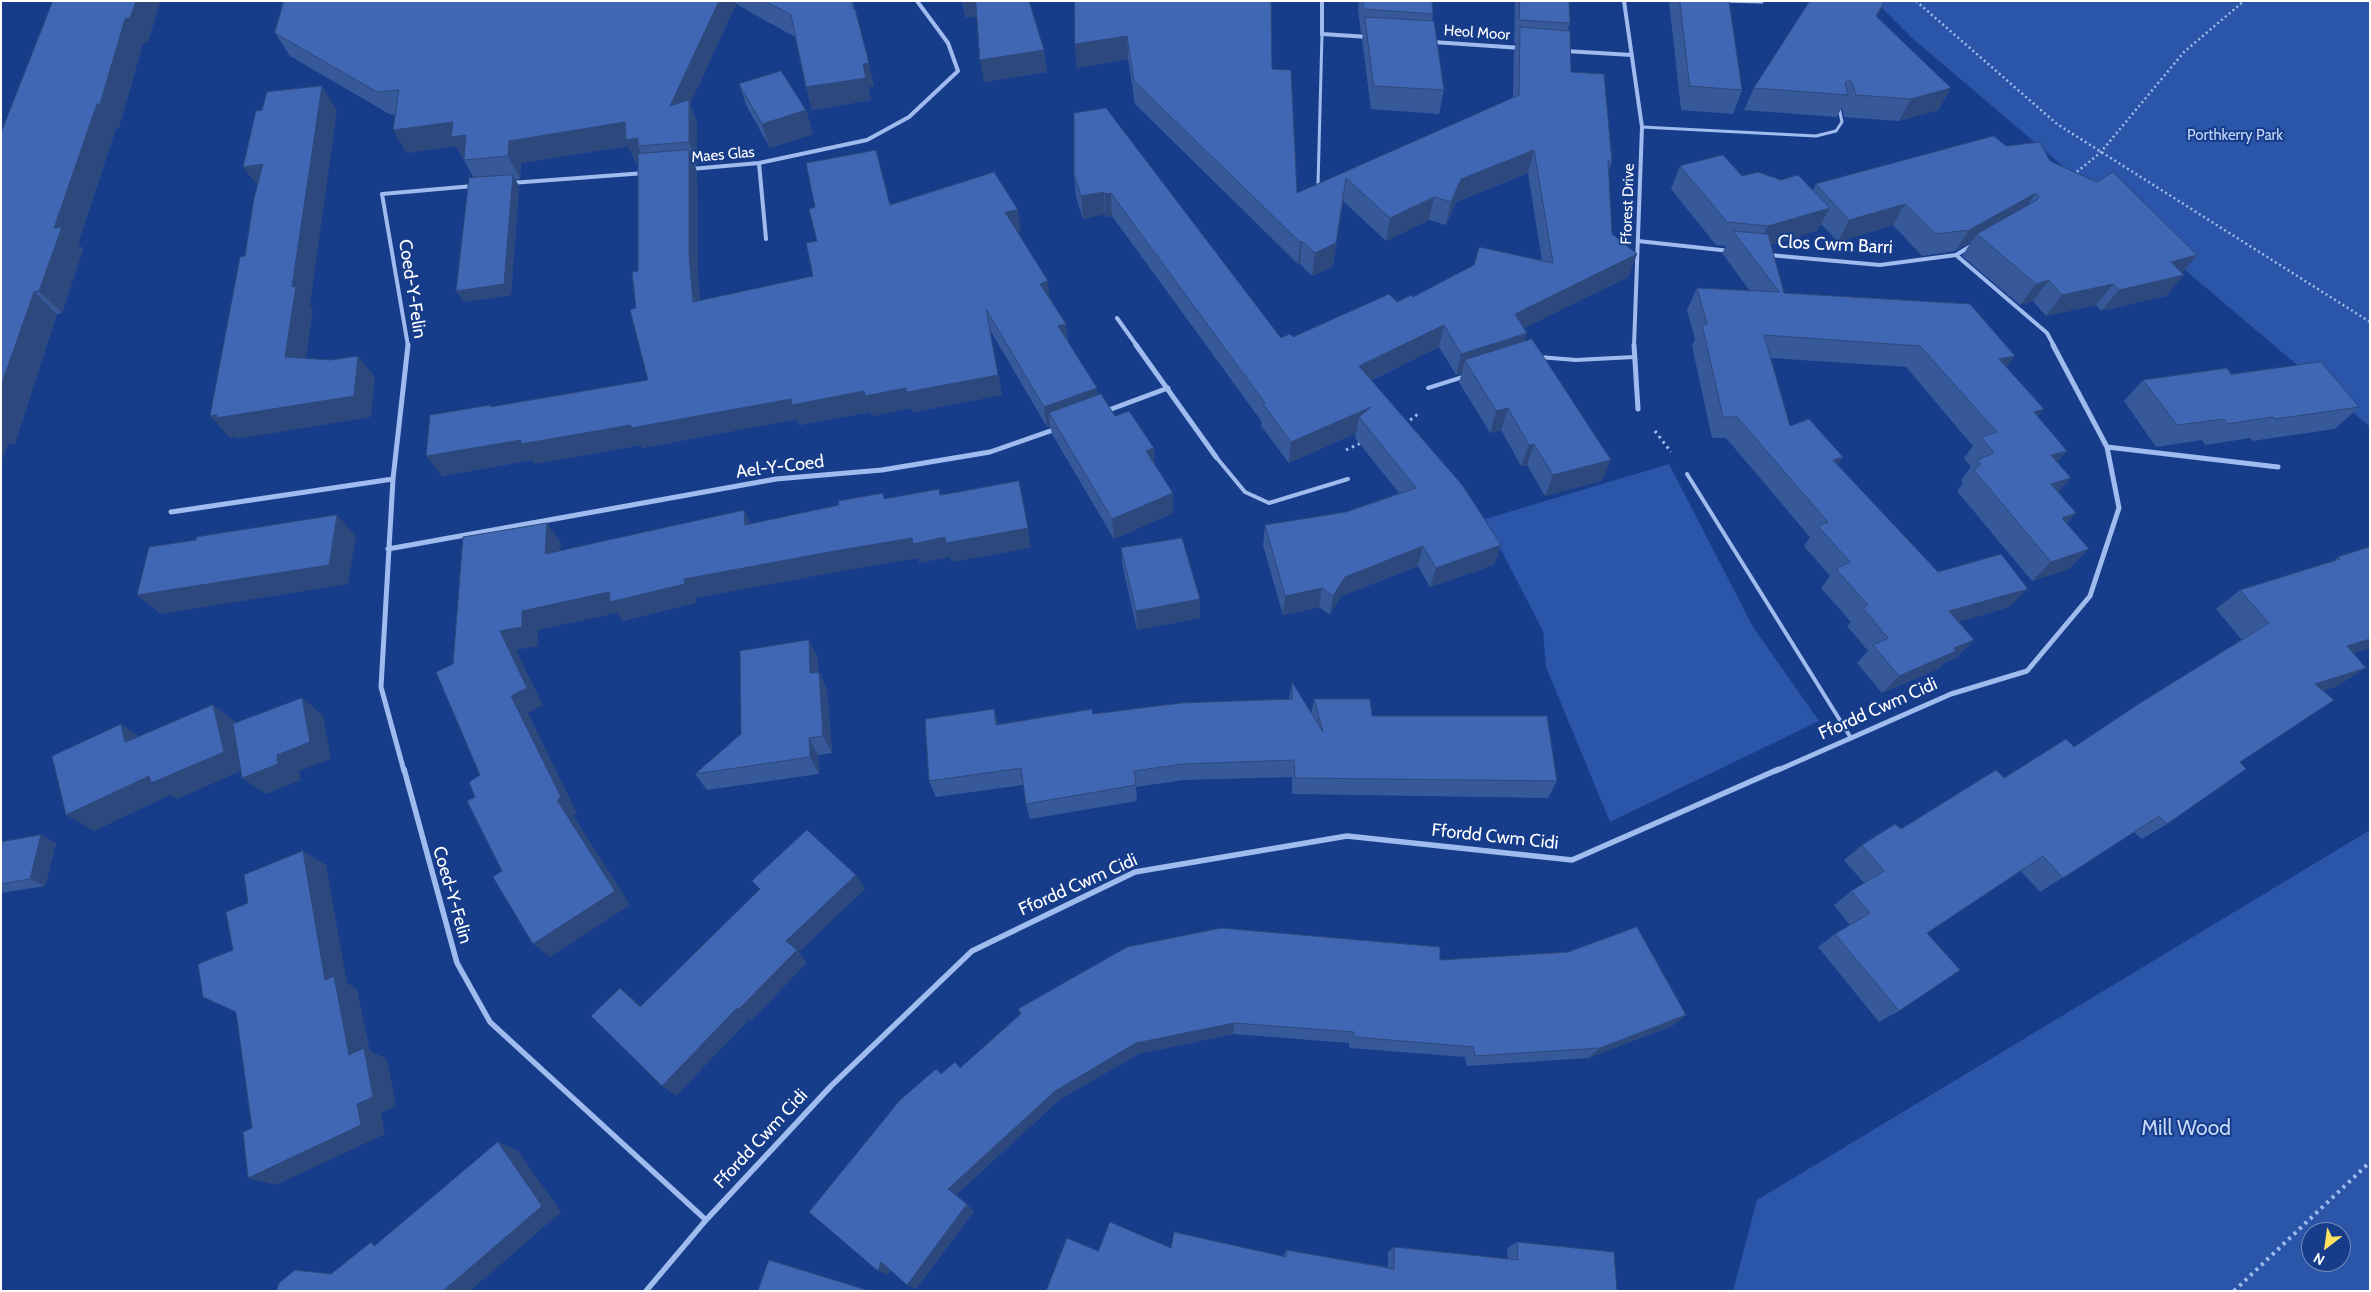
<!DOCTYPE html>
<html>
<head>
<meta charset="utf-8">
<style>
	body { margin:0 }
	#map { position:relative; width:2371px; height:1292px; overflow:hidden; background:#173d8a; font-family:Cabin,sans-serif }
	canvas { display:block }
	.frame { position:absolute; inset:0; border:2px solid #fff; pointer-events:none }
	.north { position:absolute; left:2301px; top:1222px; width:50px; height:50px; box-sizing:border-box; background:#173d8a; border:1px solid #748bb9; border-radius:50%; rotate:210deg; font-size:14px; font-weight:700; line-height:20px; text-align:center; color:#fff }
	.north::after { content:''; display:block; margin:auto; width:18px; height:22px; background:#ffe25d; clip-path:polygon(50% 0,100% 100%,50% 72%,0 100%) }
</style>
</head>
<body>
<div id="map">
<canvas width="2371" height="1292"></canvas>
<div class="frame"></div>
<div class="north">N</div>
</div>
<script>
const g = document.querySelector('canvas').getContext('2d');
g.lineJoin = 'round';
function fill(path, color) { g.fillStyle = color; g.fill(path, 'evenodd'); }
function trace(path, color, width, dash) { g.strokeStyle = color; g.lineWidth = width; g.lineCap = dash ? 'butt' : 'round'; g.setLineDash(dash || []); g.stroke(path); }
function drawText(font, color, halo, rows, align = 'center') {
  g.font = font + ' Cabin,sans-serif'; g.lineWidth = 4; g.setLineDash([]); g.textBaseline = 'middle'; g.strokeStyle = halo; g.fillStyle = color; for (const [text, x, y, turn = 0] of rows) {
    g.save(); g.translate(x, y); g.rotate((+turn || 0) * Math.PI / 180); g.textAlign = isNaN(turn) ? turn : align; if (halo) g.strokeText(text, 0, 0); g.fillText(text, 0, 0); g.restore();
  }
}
const green = new Path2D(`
	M1875,1H2370V427L1912,38Z
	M1669,464L1753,627L1819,721L1610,822L1546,667L1543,631L1485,519Z
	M2370,830V1291H1733L1757,1200ZM2311,1232H2341V1262H2311Z`);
const pathFar2 = new Path2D(`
	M1916,1L2057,124L2370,322
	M2073,175L2100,153L2184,52L2244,1`);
const pathFar1 = new Path2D(`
	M1405,424L1418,414
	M1655,431L1671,452
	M1346,450L1363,442`);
const path = new Path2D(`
	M2234,1291L2370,1162`);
const laneFar1 = new Path2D(`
	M1723,1L1762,2
	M1642,127L1816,136L1836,131L1842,122L1839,108
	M1318,185L1322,34`);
const lane = new Path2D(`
	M1539,357L1576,360L1634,357
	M1428,388L1466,376
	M1216,457L1245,492L1269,503L1348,479
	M1687,474L1851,738`);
const streetFar2 = new Path2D(`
	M1322,1V34L1369,37
	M1624,1L1642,127L1634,346
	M1433,42L1521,48
	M1565,51L1632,55
	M759,163L766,239
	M691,169L759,163L867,140L909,117L958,71L948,43L917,1
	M511,183L645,173
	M1638,241L1730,251
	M1769,255L1880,265L1956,255L1974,244
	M1956,255L2047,333L2054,346
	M1117,318L1137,346
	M408,346L382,194L473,186`);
const streetFar1 = new Path2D(`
	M1136,345L1216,457
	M1634,345L1638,409
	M1106,411L1168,388
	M2107,447L2278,467
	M171,512L393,479
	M388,549L776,479L882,470L990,452L1056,429
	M404,771L381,687L393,479L408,345
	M1776,771L1951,694L2027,671L2090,596L2119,508L2107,447L2053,345`);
const street = new Path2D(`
	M404,769L457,963L490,1022L706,1220
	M646,1291L706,1220L831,1086L972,951L1135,872L1347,836L1572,860L1779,769`);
const wall = new Path2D(`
	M53,1H160L148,42L143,43L119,127L116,128L78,244L83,249L62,313L57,314L15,443L8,444Z
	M284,1H853L874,86L868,87L871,100L812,110L806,87L795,37L736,4L690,104L697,123V164L695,165L697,172L698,276L700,301L813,276L817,241L890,205L1021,231L1017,232L1050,298L1066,324L1068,341L1097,396L1154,464L1173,513L1114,539L1052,434L1050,426L1047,427L990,330L1002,395L913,412L912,408L872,416L870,412L800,425L797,419L642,448L641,445L534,464L532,460L442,476L490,405L492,407L648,380L636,308L638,271V162L636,163L628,146L521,163L520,179H515L519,186L511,295L464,302L474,178L456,146L406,153L395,115H391L290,56L275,33Z
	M962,1H1029L1044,50L1047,72L984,82L977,16L966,18Z
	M1075,1L1272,69L1297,193L1513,98L1514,51L1516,43H1514L1515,1H1569L1570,23L1568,30L1571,72L1612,162L1609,170L1612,234L1637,254L1628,277L1524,328L1525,341L1602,481L1545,496L1527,465L1521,466L1501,430L1490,433L1459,382L1462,373L1456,375L1439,347L1372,380L1501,545L1494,565L1430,587L1418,566L1341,596L1330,615L1319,607L1283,615L1263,545L1265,525L1346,512L1399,493L1355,438L1356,433L1289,463L1261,426L1262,422L1112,216L1106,217L1105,214L1083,219L1076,197L1074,174V113L1281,338L1293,337L1397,302L1542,261L1528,173L1456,202L1446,225L1429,220L1386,241L1343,201L1333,266L1312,276L1300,264H1298L1135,104L1128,59L1077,68L1075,44Z
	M1359,1H1432L1433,14L1432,21L1444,90L1439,114L1371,109L1362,40L1363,33H1361L1358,9Z
	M1669,1H1729L1742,90L1733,114L1681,110Z
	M1885,1L1877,17L1951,88L1938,110L1899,121L1844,117L1842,107L1837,117L1744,110L1754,88Z
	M739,84L806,110L813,134L770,148L747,107Z
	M2006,146L2050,161L2197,255L2182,273L2166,296L2101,311L2096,305L2046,316L2033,301L2020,305L1962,256L1971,242L1955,251L1922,256L1893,225L1838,242L1821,224L1817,231L1771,245L1784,293L2006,367L2037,417L2067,451L2057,462L2058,492L2076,513L2067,523L2069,569L2032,581L1957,491L1963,483L1961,480L1971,467L1964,458L1973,446L1906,367L1771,358L1790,426L1843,457L1837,465L1938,572L2009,607L1958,622L1974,640L1956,658L1944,663L1938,669L1882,693L1857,663L1868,651L1847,626L1851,622L1821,588L1830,576L1804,546L1810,537L1726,438H1712L1692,346L1695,339L1687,310L1697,288L1750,291L1722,253L1726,246L1716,245L1671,189L1680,166L1742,176L1813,190L1816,184Z
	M2231,374L2359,407L2335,429L2252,441L2250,438L2205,445L2202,440L2156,447L2124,401L2143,380Z
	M2370,547V648L2353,653L2338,686L2322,690L2167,824L2142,839L2134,832L2040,892L2021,871L1927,933L1899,1011L1879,1022L1818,947L1835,934L1850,925L1834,905L1851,891L1864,883L1844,860L1862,845L1901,829L2004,778L2074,747L2242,640L2216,609L2240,590L2333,561L2338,557Z
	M1121,548L1200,618L1137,630L1123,568Z
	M809,640L818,659V672H819L827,690L832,753L818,755L819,774L707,790L695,774L741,734Z
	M1292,682L1311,714L1314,699L1372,716L1557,781L1548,798L1292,794V777L1183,780L1136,787L1137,801L1030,819L1026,804L1023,785L936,797L929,781L994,709L998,724L1093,714L1289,699Z
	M1,842L56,843L45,886L1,893Z
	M1440,960L1686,1015L1672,1026L1588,1058L1467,1066L1465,1057L1349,1048V1043L1233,1034L1138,1054L1059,1100L956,1195L974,1211L916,1289L890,1269L888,1275L941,1074L960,1068L1020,1014L1018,1009Z
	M1517,1242L1617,1291L1098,1251L1171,1248L1283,1256L1286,1250L1388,1267V1252L1394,1247L1508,1259L1507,1248Z`);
const shadedWall = new Path2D(`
	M136,1H160L148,42L143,43L119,127L116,128L78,244L83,249L62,313L39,291L54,228L125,19Z
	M719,1H735L736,4L690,104L697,123V164L689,142L670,106Z
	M963,1H977L979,16L966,18Z
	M1885,1L1875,21L1876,16Z
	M1127,36L1128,59L1077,68L1075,44Z
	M1044,50L1047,72L984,82L980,60Z
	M869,63L874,86L868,87L871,100L812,110L806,87L863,64Z
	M322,86L337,110L310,305L313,309L303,379L285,357L292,287Z
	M1951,88L1938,110L1899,121L1911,99Z
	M806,110L813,134L770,148L762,124Z
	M453,122L466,135L464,160L456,146L406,153L393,130Z
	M625,122L638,138V146L644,161L636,163L628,146L521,163L520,179L508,156L509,141Z
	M689,150L697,172L698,276L702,323L693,302L689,255Z
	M1534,150L1528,173L1456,202L1446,225L1451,202L1461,179Z
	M263,164L261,190L243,167Z
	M513,175L519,186L511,295L464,302L456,291Z
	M1346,178L1333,266L1312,276L1315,253Z
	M1104,192L1105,214L1083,219L1081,196Z
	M1111,193L1112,216L1106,217L1105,194Z
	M2036,193L2021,215L1977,234L1971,242L1955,251L1969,230Z
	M1434,197L1429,220L1386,241L1390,218Z
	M1905,204L1893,225L1838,242L1849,220Z
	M1830,208L1817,231L1756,249L1768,226Z
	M1018,210L1021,231L1008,234L1005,212Z
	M1302,241L1300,264H1298L1300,242Z
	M1637,254L1628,277L1508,336L1515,314Z
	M2197,255L2179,277L2184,275L2166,296L2101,311L2119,290L2171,262Z
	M2049,280L2033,301L2020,305L2036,284Z
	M1048,281L1050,302L1040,284Z
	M2113,284L2096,305L2046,316L2062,295Z
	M34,292L57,314L15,443L8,444L1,464V386Z
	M1066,324L1068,344L1058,326Z
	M1444,325L1439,347L1356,387L1359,366Z
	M1527,333L1520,355L1465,360L1462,373L1456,375L1461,354Z
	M358,356L375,377L371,417L237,439L235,437L230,438L210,416Z
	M2015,356L1998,377L1999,359Z
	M998,375L1002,395L913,412L912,408L872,416L870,412L800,425L797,419L642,448L641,445L534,464L532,460L442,476L426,456L521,440L791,399L906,388Z
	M1097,388L1098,408L1049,413L1050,426L1047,427L1044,407Z
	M1371,407L1359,417L1356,433L1289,463L1291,442Z
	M1508,408L1501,430L1490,433L1496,411Z
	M2044,409L2026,430L2034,412Z
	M1534,444L1527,465L1521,466L1529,445Z
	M1154,448L1155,469L1146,451Z
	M2067,451L2048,471L2051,455Z
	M1843,457L1829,477L1833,460Z
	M1611,460L1602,481L1545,496L1553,475Z
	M2071,478L2052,499L2051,484Z
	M1173,493V513L1114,539L1112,519Z
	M744,510L754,530L745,525Z
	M2076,513L2057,533L2062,518Z
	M337,515L356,536L348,584L161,614L137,595Z
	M547,523L561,543L560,574L545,554Z
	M1028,528L1031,548L951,562L950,557L919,563L918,558L842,571L696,598V603L623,621L617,613L538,630V646L516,650L543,705L528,713L577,813L573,815L630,905L550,957L533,944L557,800L511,696L500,631L522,611L609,592L835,551L912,538L945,537Z
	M1501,545L1494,565L1430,587L1436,568Z
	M1423,546L1418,566L1341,596L1330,615L1333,596L1345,577Z
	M2089,549L2069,569L2032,581L2051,562Z
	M1322,588L1319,607L1283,615L1285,596Z
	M2028,589L2009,607L1931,630L1949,611Z
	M1200,599V618L1137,630L1136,611Z
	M2370,639V648L2319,665L2347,646Z
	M809,640L818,659L819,691L810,673Z
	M1974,640L1956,658L1944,663L1938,669L1882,693L1899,676L1954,648Z
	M2366,668L2338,686L2288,702L2315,684Z
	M819,672L827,690L832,753L823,736Z
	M302,698L323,715L331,759L299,771L301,780L266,794L242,778L277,755Z
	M213,705L237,723L248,768L177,799L170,795L94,831L66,815Z
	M994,709L999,727L996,725Z
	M121,724L147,742H125Z
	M809,738L818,755L819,774L810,757Z
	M41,835L56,843L45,886L30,879Z
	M303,851L326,865L347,983L357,989L370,1051L387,1059L396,1106L381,1113L385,1134L276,1185L248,1178L357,1104L349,1055L325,980Z
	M856,875L865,889L799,952L807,963L751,1021L738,1010L786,941Z
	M620,988L635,1000L655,1019L640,1007Z
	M737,1008L749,1020L676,1096L662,1086Z
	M1686,1015L1672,1026L1588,1058L1600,1048Z
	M1234,1023L1233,1034L1138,1054L1059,1100L955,1196L948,1189L1055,1091L1136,1043Z
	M498,1142L518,1151L561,1212L470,1291H443Z
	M967,1204L974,1211L916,1289L907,1285Z
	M881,1262L890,1267L888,1275L878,1271Z`);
const building = new Path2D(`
	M53,1H136L130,18L125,19L100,104H97L54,228L62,227L39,291L34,292L1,386V133Z
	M284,1H719L670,106L689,100V142L638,146V138L626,140L625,122L509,141L508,156L464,160L466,135L451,137L453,122L393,130L399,90L377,92L275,33Z
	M765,1H852L853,9H855L869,63L863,64L866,78L806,87L791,15Z
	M976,1H1029L1044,50L980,60Z
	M1075,1H1271L1272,69L1291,70L1297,193L1519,95L1520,27L1570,31L1571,72L1604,74L1612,162L1608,161L1612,234L1637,254L1515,314L1527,333L1461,354L1444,325L1359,366L1463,486L1501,545L1436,568L1423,546L1345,577L1333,596L1322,588L1285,596L1265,525L1346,512L1416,488L1359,417L1371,407L1291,442L1263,404L1265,403L1111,193L1105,194L1104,192L1081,196L1074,174V113L1106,108L1281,338L1290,334L1293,337L1389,294L1397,302L1411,295L1413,297L1474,265L1479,247L1553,263L1534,150L1461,179L1451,202L1434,197L1390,218L1346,178L1336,243L1315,253L1302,241L1300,242L1134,81L1127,36L1075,44Z
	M1363,1H1432L1433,14L1364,9Z
	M1520,1H1569L1570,23L1520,20Z
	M1680,1H1729L1742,90L1690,86Z
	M1810,1H1885L1876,16L1951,88L1911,99L1856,95L1852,82L1849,80L1845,83L1848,95L1754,88Z
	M1365,17L1434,21L1444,90L1374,86Z
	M781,71L806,110L762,124L739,84Z
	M322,86L292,287L296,286L285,357L330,360L358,356L354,396L216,418L217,415L210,416L240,257L245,256L254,198L263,164L243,167L256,111L262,110L267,92Z
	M1994,136L2006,146L2040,142L2050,161L2097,182L2113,172L2197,255L2171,262L2184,275L2119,290L2113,284L2062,295L2049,280L2036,284L1977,234L2037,200L2039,196L2036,193L1969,230L1935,234L1905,204L1849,220L1816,184Z
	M689,150V255L693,302L813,276L806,243L817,241L809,209L815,207L806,163L876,150L890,205L994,172L1018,210L1005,212L1048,281L1040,284L1066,324L1058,326L1097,388L1044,407L986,309L998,375L907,392L906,388L865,396L864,391L792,405L791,399L631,428V425L521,444V440L426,456L430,415L490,405V407L648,380L630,310L636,308L632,272L638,271V154Z
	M1723,155L1742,176L1758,172L1781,180L1798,175L1830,208L1768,226L1727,222L1680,166Z
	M513,175L504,284L456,291L469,178Z
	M1733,231L1768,234L1784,293L1970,304L2015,356L1999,359L2044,409L2034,412L2067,451L2051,455L2071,478L2051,484L2076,513L2062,518L2089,549L2051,562L1974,470L1981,464L1977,460L1994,453L1981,437L1997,432L1920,346L1764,335L1790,426L1809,419L1843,457L1833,460L1938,572L2001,554L2028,589L1949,611L1974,640L1954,648L1956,651L1899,676L1873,645L1888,638L1863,608L1868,605L1836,569L1850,562L1818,526L1828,522L1737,417H1723L1702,324H1707L1697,288L1779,292Z
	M1532,339L1611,460L1553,475L1534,444L1529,445L1508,408L1496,411L1465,360Z
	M2321,362L2359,407L2275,419L2273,417L2227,424L2224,419L2177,425L2143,380L2227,368L2231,374Z
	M1101,394L1115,416L1129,411L1154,448L1146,451L1173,493L1112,519L1049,413Z
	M1019,481L1028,528L946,543L945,537L913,544L912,538L835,551L684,579L685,584L610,602L609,592L522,611V627L500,631L527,688L511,696L561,797L557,800L615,891L533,944L493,877L502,871L467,801L475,797L469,782L480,775L436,672L453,664L463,537L547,523L545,554L744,510L745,525L839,505L838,501L883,493L884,499L939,489L940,495Z
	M337,515L329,565L137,595L149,547L196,540L197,537Z
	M1182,538L1200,599L1136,611L1121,548Z
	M2370,547V639L2347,646L2366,668L2315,684L2334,700L2240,762L2246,769L2167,824L2159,816L2063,878L2043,856L1927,933L1960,970L1899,1011L1835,934L1870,913L1851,891L1884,871L1862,845L1895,824L1901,829L1996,770L2004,778L2066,739L2074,747L2140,703L2269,623L2240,590L2340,559L2338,557Z
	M809,640L810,673L819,672L823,736L809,738L810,757L695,774L741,734L740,651Z
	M1292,682L1323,732L1314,699H1370L1372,716H1547L1557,781L1295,778L1294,760L1183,764L1134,771L1136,785L1026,804L1021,768L929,781L925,719L994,709L996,725L1092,709L1093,714L1181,703L1292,699Z
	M302,698L310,742L277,755L278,764L242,778L233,724Z
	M213,705L224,752L151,783L149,776L66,815L52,756L121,724L125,742Z
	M807,830L856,875L786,941L797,950L738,1010L737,1008L662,1086L591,1016L620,988L640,1007L760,889L752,881Z
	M41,835L30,879L1,884V842Z
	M303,851L325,980L334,976L349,1055L364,1048L373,1097L357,1104L361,1125L248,1178L243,1132L252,1128L236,1012L203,997L198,964L233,950L226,912L248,903L244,875Z
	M1637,927L1686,1015L1600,1048L1475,1056L1473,1047L1354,1037V1032L1234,1023L1136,1043L1055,1091L948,1189L967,1204L907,1285L881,1262L878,1271L809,1212L900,1100L936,1069L941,1074L955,1062L960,1068L1021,1014L1018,1009L1127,947L1221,928L1440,947V960L1568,952Z
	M498,1142L542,1206L443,1291H276L279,1283L295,1270L331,1274L371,1242L374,1246Z
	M1110,1222L1171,1248L1174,1232L1286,1257V1250L1394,1269V1247L1518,1260L1517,1242L1614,1252L1617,1291H1046L1067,1238L1098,1251Z
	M769,1260L870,1291H758Z`);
const farStreetnames = [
	["Heol Moor",1477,33,4],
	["Maes Glas",723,155,-5],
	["Fforest Drive",1628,204,-88]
];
const farParknames = [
	["Porthkerry Park",2235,136]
];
const streetNames = [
	["Clos Cwm Barri",1835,245,3],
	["Coed-Y-Felin",412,289,81],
	["Ael-Y-Coed",780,467,-7],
	["Ffordd Cwm Cidi",1878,709,-24],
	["Ffordd Cwm Cidi",1495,837,6],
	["Ffordd Cwm Cidi",1078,885,-24],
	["Coed-Y-Felin",452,895,74],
	["Ffordd Cwm Cidi",761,1139,-47]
];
const nearParknames = [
	["Mill Wood",2186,1129]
];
fill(green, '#2a55a8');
trace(pathFar2, '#a0bbee', 2.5, [2, 3]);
trace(pathFar1, '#a0bbee', 3, [2.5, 4]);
trace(path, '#a0bbee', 4, [3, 4.5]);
trace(laneFar1, '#a0bbee', 3);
trace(lane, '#a0bbee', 4);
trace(streetFar2, '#a0bbee', 4);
trace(streetFar1, '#a0bbee', 5);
trace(street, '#a0bbee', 5.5);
fill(wall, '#37599a');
fill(shadedWall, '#2d487d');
fill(building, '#4067b3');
trace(building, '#2d487d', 1);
drawText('15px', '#fff', '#173d8a', farStreetnames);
drawText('15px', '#c6d8fa', '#173d8a', farParknames);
drawText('18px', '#fff', '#173d8a', streetNames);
drawText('21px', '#c6d8fa', '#173d8a', nearParknames);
</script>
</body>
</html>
